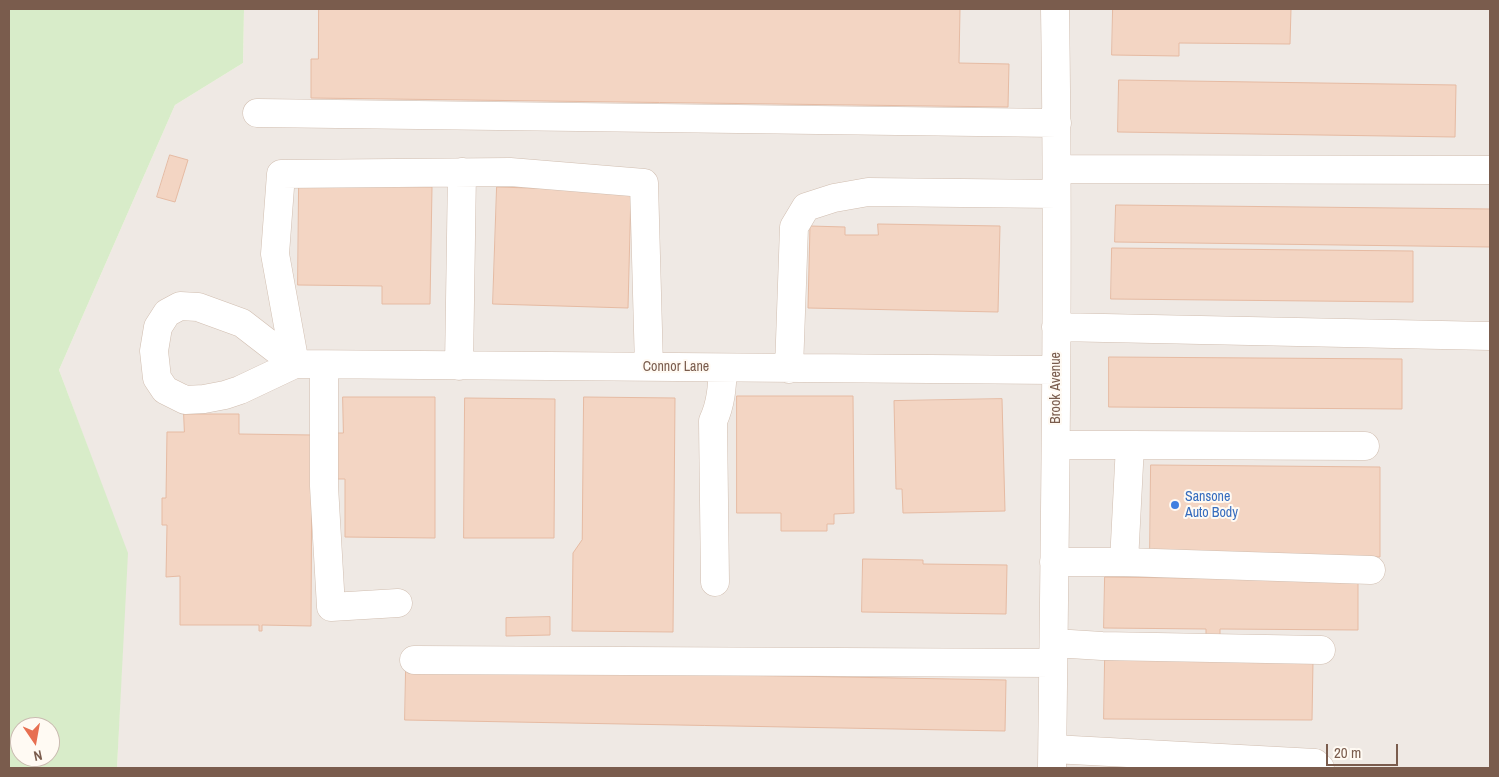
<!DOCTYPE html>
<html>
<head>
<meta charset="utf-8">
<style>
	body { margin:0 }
	#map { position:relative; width:1499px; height:777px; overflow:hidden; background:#fdf6ec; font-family:"Archivo Narrow",sans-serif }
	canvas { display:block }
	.frame { position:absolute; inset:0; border:10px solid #7a5c4d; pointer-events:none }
	.north { position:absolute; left:10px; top:717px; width:50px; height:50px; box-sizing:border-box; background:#fffaf3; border:1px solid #cabbb1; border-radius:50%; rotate:168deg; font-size:14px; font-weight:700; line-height:20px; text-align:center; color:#7a5c4d }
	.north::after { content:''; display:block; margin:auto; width:18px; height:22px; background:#e76f51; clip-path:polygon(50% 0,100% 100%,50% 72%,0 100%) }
	.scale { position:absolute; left:1326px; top:744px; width:72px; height:22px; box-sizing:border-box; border:2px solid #7a5c4d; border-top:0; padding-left:6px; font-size:15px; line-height:18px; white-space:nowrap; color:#7a5c4d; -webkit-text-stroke:4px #fffaf3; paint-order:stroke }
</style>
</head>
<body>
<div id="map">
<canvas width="1499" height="777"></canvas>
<div class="frame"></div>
<div class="north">N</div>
<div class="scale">20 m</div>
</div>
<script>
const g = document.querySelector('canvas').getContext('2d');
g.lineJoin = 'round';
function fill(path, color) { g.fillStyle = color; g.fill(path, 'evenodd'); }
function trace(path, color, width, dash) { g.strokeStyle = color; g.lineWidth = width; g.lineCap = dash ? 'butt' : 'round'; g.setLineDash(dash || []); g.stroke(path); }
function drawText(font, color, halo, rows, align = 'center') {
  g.font = font + ' "Archivo Narrow",sans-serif'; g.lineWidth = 4; g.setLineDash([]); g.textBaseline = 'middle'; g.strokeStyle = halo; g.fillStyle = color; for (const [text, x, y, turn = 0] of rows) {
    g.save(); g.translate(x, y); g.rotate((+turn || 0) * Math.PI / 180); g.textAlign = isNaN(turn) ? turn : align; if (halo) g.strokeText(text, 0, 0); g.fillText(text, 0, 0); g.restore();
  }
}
const industrial = new Path2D(`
	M244,9H1490V768H117L127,553L59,370L175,105L243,63Z`);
const green = new Path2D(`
	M9,9H244L243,63L175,105L59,370L128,553L117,768H9ZM20,727H50V757H20Z`);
const building = new Path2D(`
	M319,9H960L959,63L1009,64L1008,107L311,98V59H318Z
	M1113,9H1291L1290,44L1179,43V56L1112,55Z
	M1119,80L1456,85L1455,137L1118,132Z
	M170,155L188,160L175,202L157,197Z
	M299,185L432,187L430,304H382V286L298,285Z
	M497,187L631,191L628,308L493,304Z
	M1116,205L1490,209V247L1115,242Z
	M878,224L1000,226L998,312L808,308L810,226L845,227V235H878Z
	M1112,248L1413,251V302L1111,299Z
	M1109,357L1402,359V409L1109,407Z
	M737,396H853L854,513L834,514V524H827V531H781V513H737Z
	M343,397H435V538L345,537V479H330V433H343Z
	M584,397L675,398L673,632L572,631L573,553L582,540Z
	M465,398L555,399L554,538H464Z
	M1002,399L1005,511L903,513L902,489H896L894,401Z
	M184,414H239V434L312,435L311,626L262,625V631H259V625H180V576L166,577L167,525H162V498H166L167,432H184Z
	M1151,465L1380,467V557L1150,555Z
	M863,559L923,560V564L1007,565L1006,614L862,612Z
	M1105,577L1358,580V630L1220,629V635H1206V629L1104,628Z
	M550,617V635L506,636V618Z
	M1105,660L1313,661L1312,720L1104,719Z
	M406,669L1006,680L1005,731L405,720Z`);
const minor = new Path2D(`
	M257,113L1057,123
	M1057,169L1490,170
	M1056,327L1490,336
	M295,364L242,323L198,307L180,306L167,313L158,327L154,351L157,378L165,390L185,400L204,399L225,395L240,390L295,364L1056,370
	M295,364L275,254L281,174L510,172L644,183L649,367
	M324,365V486L331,607L398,603
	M459,366L462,172
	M789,369L794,227L806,207L834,198L868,192L1056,194
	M1056,445H1130
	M1365,446L1130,445L1124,562L1371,570
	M1054,562H1124
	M715,582L713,421C721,404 722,387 723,368
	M1054,643L1102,646L1321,650
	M414,660L1053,663
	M1053,749L1315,763L1320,768
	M1052,768C1055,515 1059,262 1055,9`);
const markers = [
	[1175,505,5,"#3f7fe0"]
];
const streetNames = [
	["Connor Lane",676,367],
	["Brook Avenue",1056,388,-90]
];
const shopNames = [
	["Sansone",1185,497],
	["Auto Body",1185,513]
];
fill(industrial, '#efe9e4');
fill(green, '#d8ecc9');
fill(building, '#f3d5c3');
trace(building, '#e6bba3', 1);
trace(minor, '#d1beb0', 29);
trace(minor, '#fff', 28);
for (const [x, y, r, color] of markers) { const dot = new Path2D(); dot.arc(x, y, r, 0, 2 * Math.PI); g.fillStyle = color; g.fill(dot); trace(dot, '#fffaf3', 2); }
drawText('14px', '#7a5c4d', '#fffaf3', streetNames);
drawText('14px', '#366cbe', '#fffaf3', shopNames, 'left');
</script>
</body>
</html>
